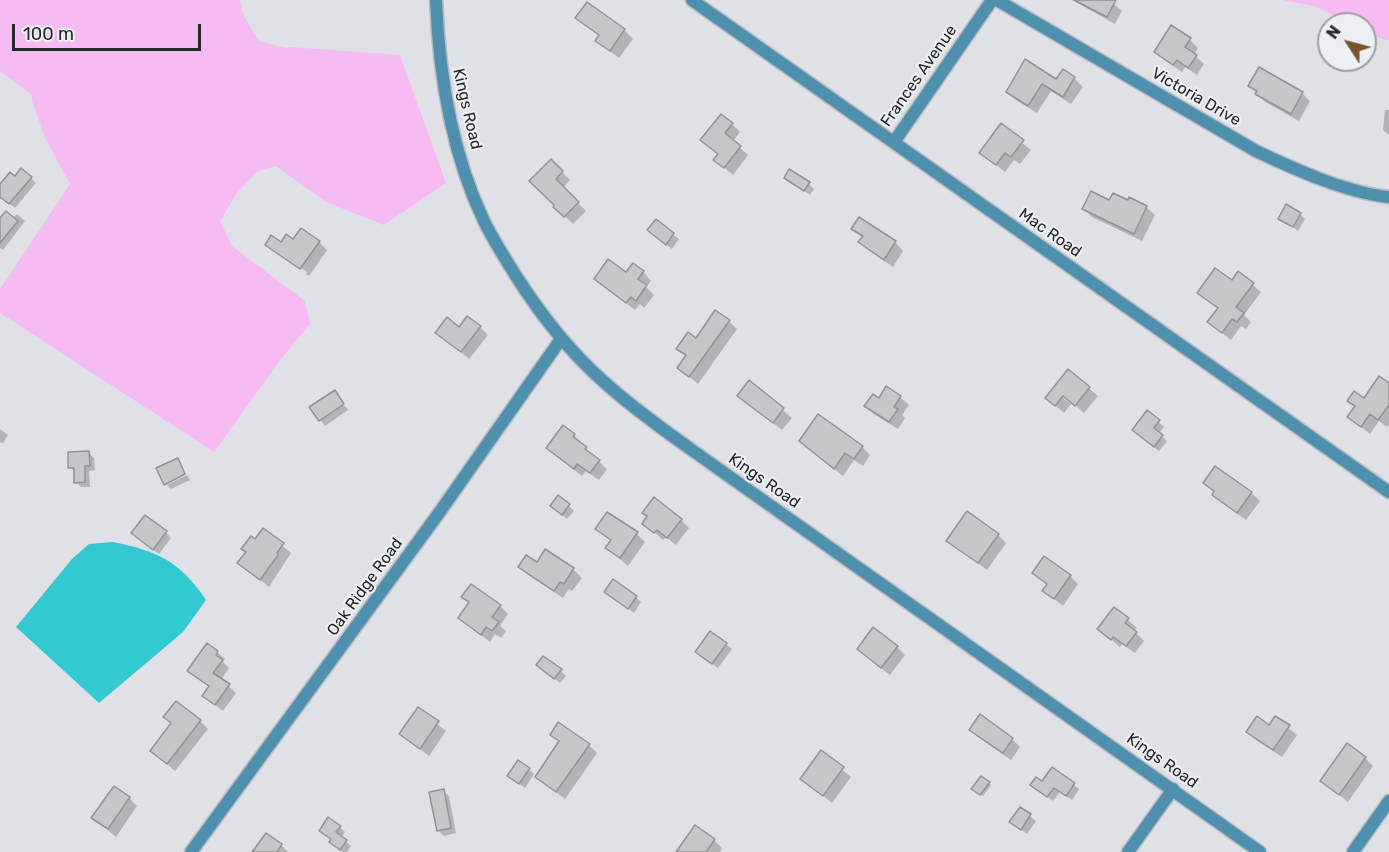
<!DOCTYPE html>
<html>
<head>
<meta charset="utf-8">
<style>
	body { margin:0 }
	#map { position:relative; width:1389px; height:852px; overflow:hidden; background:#dfe1e6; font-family:Rubik,sans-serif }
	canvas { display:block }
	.north { position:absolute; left:1317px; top:12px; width:60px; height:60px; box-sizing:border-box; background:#eceff3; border:2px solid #9d9fa2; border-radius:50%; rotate:306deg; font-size:16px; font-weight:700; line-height:24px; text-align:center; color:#262729 }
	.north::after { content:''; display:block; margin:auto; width:21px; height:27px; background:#78542e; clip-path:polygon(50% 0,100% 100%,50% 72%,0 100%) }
	.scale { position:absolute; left:12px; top:24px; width:189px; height:27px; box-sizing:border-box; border:3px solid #262729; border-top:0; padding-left:8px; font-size:18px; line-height:21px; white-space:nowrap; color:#262729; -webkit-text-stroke:4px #eceff3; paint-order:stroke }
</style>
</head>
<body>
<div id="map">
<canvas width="1389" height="852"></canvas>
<div class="north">N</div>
<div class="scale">100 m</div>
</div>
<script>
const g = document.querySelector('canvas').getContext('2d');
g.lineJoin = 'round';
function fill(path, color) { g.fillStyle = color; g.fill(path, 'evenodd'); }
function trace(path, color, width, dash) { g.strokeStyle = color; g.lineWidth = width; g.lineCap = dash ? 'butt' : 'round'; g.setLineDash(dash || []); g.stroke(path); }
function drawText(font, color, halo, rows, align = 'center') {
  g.font = font + ' Rubik,sans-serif'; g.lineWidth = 4.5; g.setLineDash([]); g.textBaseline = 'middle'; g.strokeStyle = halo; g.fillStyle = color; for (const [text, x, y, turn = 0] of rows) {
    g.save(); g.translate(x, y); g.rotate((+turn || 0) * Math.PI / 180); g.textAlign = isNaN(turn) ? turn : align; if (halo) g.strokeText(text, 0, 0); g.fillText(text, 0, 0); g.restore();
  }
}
const green = new Path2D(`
	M0,0H240L244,16L259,41L285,48L291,47L400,55L446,183L384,225L326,202L276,166L257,172L237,193L220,221L232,246L305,301L310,324L281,359L214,452L0,313V289L70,184L46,140L32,101V95L0,71Z
	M1282,0H1389V40H1384L1365,31V24H1351L1314,6Z`);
const water = new Path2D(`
	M113,542C157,551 180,561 206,600L183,632L99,703L16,627L72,559L89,544Z`);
const shadow = new Path2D(`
	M1072,0H1109L1122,11L1115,24Z
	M587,4L624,30L633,39L619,58L597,41L600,37L577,18Z
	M1172,28L1190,40L1198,48L1194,55L1204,64L1197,75L1185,67L1182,72L1164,60L1156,51Z
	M1026,61L1057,81L1063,71L1074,78L1083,87L1071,104L1051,91L1037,113L1016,100L1008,92Z
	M1250,86L1302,93L1310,101L1299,121L1265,102Z
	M1385,110H1389V135L1383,130Z
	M732,124L740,132L733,141L748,155L733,175L715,160L719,155L710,148Z
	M1001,126L1031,150L1020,164L1014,160L1005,172L981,153Z
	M551,161L570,180L563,188L586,211L573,224L555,207Z
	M786,177L809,184L814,189L810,195Z
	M15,178H31L36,183L15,208L0,196V186Z
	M1110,202L1146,207L1155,215L1142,241L1092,217L1084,209Z
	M17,214L25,221L3,250L0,248V220L12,218Z
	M1300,214L1305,219L1298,231L1280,218Z
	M860,219L895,242L903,251L893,267L868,250L860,242L863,238L853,229Z
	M656,221L679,239L672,249L654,235Z
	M293,241L319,242L327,250L309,276L306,274L307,272L274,249V251L267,244Z
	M643,272L651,281L646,287L654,295L644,308L640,304L635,310L596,279Z
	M1239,273L1261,292L1244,315L1251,322L1246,329L1241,326L1231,340L1209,322L1218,309L1199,292L1232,282Z
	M729,321L737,329L698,384L679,368L687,357L678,348Z
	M480,327L488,335L469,359L437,332Z
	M1068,371L1098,396L1084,413L1062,393V397L1071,404L1064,413L1047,398Z
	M749,382L792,418L782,430L739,396Z
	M1389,385V425L1387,427L1379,421L1370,434L1349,417L1356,407L1349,400H1364Z
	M334,392L348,410L325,426L311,407Z
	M900,397L909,405L902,415L905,418L898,429L874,414L866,406L879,400Z
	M1147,412L1164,427L1159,433L1167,441L1159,451L1139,435Z
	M0,429L8,435L3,443L0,442Z
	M574,435L582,443L581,445L607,469L599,480L586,471L582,476L556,456Z
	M862,447L870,455L863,466L854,460L843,476L809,449Z
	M89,453L94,458L95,470L89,471L90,487H81L76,482V473L70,467Z
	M187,475L190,480L171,489L167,485Z
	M1205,483L1251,493L1260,501L1246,520L1222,503L1214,495L1215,493Z
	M552,506H569L574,511L567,519Z
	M681,520L689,528L676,545L666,537L663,540L644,523Z
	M597,529L637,534L645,542L628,566L607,548L612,541Z
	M263,530L291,553L269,587L239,563Z
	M166,532L171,538L159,554L138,538Z
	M998,535L1006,543L987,570L948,541Z
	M546,551L573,569L582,578L572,591L569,589L563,598L528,575L520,567L537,564Z
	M1034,573L1070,576L1078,584L1063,606L1044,591L1048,585Z
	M606,592L636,597L641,602L634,613Z
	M463,597L500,606L508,614L500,626L506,631L501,638L495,634L490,642L460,618L470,604Z
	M1115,609L1137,628L1134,631L1144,641L1135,653L1122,644L1120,647L1099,629Z
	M726,644L732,649L718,668L697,652Z
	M897,647L905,655L890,675L867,657Z
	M217,652L225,659L223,662L229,668L221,680L236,693L223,711L204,696L210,688L189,671Z
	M538,665L561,671L566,676L560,683Z
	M418,709L446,731L429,756L401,734Z
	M1276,718L1297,735L1282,757L1256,740L1248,732L1270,727Z
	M200,721L208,729L175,771L152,751L172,724Z
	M971,730L1012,739L1020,747L1011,760L979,738Z
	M552,735L589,745L597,753L565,799L536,777L560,743Z
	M821,752L851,777L832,803L802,779Z
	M1365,758L1373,766L1348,802L1322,781Z
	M529,769L534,774L525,788L509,776Z
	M1052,769L1079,789L1072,800L1060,792L1053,801L1032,785L1043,783Z
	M989,783L991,785L983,796L975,791Z
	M443,791L449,796L456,833L444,836L438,830Z
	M129,798L137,806L116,837L93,818Z
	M1020,809L1036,821L1027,834L1011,822Z
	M340,827L345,832L341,838L351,846L347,852H343L336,847L331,842L332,840L321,831Z
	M714,840L722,848L720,852H678Z
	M281,845L288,852H255Z`);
const building = new Path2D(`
	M1074,0H1116L1107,17Z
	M587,2L625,29L610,51L595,41L599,35L575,18Z
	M1171,25L1191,38L1185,47L1197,55L1188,68L1177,60L1173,65L1154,52Z
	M1025,59L1056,79L1063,69L1075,77L1063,97L1042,84L1028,106L1006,92Z
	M1259,67L1303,92L1291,114L1255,94L1257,91L1248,86Z
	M721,114L733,123L725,133L741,146L724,168L713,160L718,154L700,140Z
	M1001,123L1024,140L1011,157L1005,153L996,165L979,153Z
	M551,159L563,171L556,179L579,202L564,217L553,207L554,205L529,181Z
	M21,168L32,177L9,204L0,197V184L10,172L15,176Z
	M789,169L810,182L804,191L784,178Z
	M1091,191L1109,200L1113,193L1128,200L1129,197L1147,206L1134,234L1082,209Z
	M1286,204L1301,213L1293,227L1278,219Z
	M6,211L18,221L0,243V218Z
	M859,217L896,241L884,260L858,242L863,236L851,229Z
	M656,219L674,233L666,245L647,230Z
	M301,228L320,241L300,269L265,245L271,235L281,242L286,234L293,239Z
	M608,259L626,272L633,263L644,271L638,279L647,285L636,301L631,297L626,303L594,279Z
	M1215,268L1232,280L1238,271L1254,283L1236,307L1244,313L1237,322L1232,319L1222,333L1207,322L1218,308L1197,293Z
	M715,310L730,320L689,377L677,368L686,355L676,349L688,332L696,338Z
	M467,316L481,326L461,352L435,333L447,317L459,327Z
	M1068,369L1090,387L1075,406L1063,396L1055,406L1045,398Z
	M1379,376L1389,383V405L1378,420L1370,414L1361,427L1347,417L1355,406L1347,401L1354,391L1364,398Z
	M749,380L784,408L773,423L737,396Z
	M886,386L901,396L894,407L898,409L889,422L864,406L873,394L879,398Z
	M335,390L344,404L319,421L309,407Z
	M1147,410L1160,420L1154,428L1163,435L1154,447L1132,430Z
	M818,414L863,446L854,459L845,453L834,469L799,441Z
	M563,425L575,434L573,437L587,447L585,449L600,460L590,473L577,464L574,469L546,448Z
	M89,451L90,466H85V482L74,483V468H68V452Z
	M178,458L185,474L164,485L156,468Z
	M1215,466L1252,492L1237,513L1212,495L1214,491L1203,483Z
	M558,495L570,504L562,515L550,506Z
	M654,497L682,519L667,538L657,530L654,533L642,524L647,516L642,513Z
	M967,511L999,534L978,563L946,541Z
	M607,512L638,532L620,558L605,548L611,540L595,529Z
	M145,515L167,531L153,550L131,533Z
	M263,528L284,543L277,553L278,555L260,580L237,563L246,552L241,549L251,536L255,539Z
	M545,549L574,568L564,584L560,582L554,591L518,567L526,555L537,562Z
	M1044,556L1071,575L1054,599L1042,591L1047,584L1032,573Z
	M613,579L637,596L628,609L604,592Z
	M471,584L501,605L492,617L499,622L492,631L486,627L481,635L458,618L469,602L461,597Z
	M1114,607L1129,618L1125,623L1137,632L1126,646L1113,637L1111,640L1097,629Z
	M873,627L898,646L881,668L857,649Z
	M710,631L727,643L712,664L695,652Z
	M207,643L218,651L216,655L223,660L213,673L230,684L215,705L202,696L209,686L187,671Z
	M543,656L562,669L554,679L536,665Z
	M176,701L201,720L167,764L150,751L171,723L163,717Z
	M418,707L439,721L420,749L399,734Z
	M980,714L1013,738L1003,753L969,730Z
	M1257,716L1269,725L1275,716L1290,725L1273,750L1246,732Z
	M558,722L590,744L556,792L535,777L559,741L550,735Z
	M1347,743L1366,757L1339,795L1320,781Z
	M821,750L844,767L823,796L800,779Z
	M518,760L530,768L519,784L507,776Z
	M1052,767L1075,783L1066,796L1054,788L1047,797L1030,785L1036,777L1042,781Z
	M981,776L990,782L980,795L971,789Z
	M114,786L130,797L108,829L91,818Z
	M444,789L451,828L437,831L429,792Z
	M1020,807L1031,814L1021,830L1009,822Z
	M328,817L341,826L336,832L347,840L340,850L329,842L331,839L319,831Z
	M695,825L715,839L706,852H676Z
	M266,833L282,844L277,852H252Z`);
const street = new Path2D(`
	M436,0C439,76 451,152 484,221C493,240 505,258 516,276C541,315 569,351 603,381C630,406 660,427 689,448L1260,852
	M692,0L1389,492
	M997,0L1256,151C1294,169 1347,193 1389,197
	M894,142L992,0
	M191,852L439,513L561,339
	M1128,852L1173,789
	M1353,852L1389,801`);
const streetNames = [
	["Frances Avenue",919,76,-55],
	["Victoria Drive",1196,97,30],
	["Kings Road",467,109,77],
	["Mac Road",1050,233,35],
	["Kings Road",764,481,35],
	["Oak Ridge Road",365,587,-54],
	["Kings Road",1162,761,35]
];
fill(green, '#f7bbf3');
fill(water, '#32c9d0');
fill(shadow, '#0003');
fill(building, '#c7c6ca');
trace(building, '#939296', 1.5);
trace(street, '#babcc0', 15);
trace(street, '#5090af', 12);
drawText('16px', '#262729', '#eceff3', streetNames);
</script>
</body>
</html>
